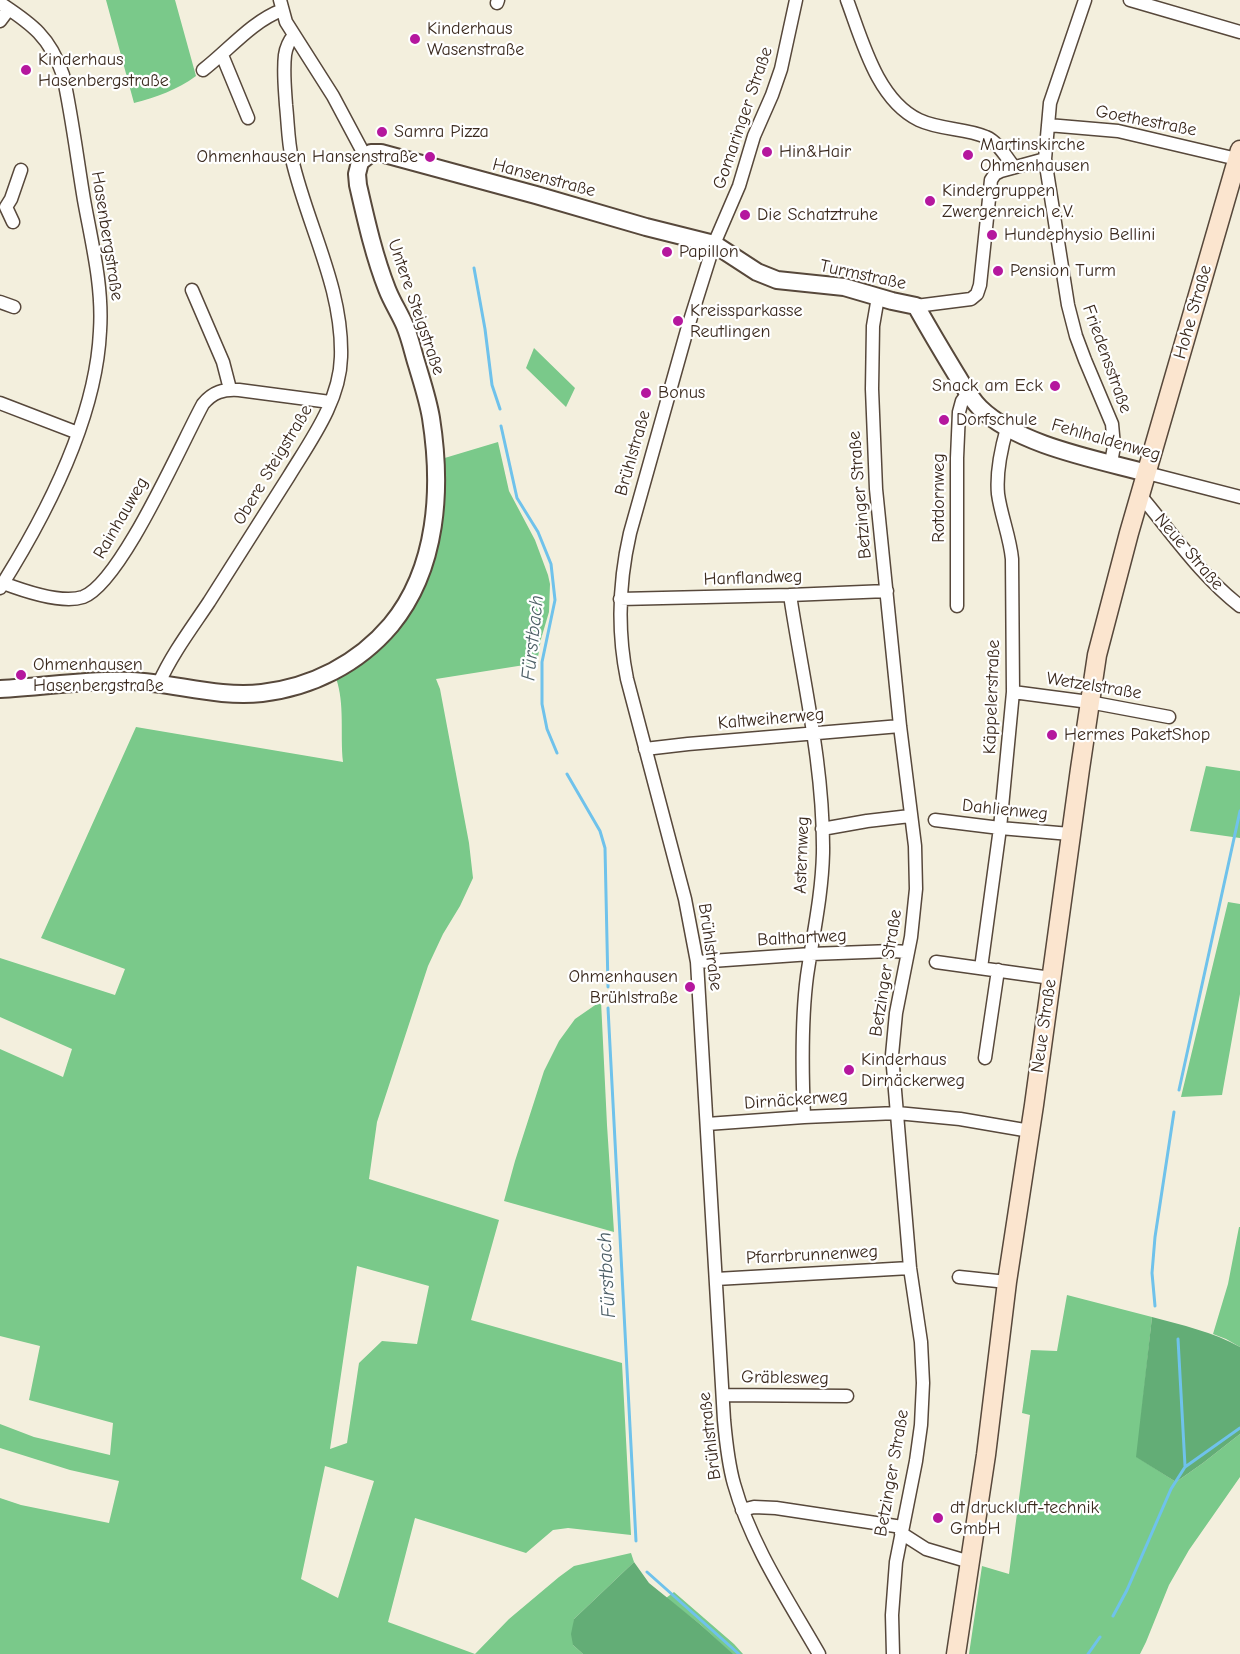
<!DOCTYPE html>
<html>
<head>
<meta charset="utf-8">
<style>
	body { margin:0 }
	canvas { display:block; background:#f3efdd }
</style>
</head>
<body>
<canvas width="1240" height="1654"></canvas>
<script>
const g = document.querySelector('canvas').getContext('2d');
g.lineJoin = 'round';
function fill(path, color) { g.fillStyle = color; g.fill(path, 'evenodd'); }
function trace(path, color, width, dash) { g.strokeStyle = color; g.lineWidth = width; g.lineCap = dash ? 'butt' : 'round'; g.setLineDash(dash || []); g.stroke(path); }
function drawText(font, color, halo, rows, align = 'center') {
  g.font = font + ' "Comic Neue",sans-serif'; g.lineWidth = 4.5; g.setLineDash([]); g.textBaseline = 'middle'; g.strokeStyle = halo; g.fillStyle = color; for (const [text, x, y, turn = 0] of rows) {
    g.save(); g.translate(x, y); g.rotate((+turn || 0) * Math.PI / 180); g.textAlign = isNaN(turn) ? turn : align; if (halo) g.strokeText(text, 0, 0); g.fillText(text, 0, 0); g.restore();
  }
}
const green = new Path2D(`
	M106,0H175L196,76C177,90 157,97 134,103Z
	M534,348L575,388L566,407L526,368Z
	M498,442L509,491L535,540L548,575L550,584L549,612L541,639L537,663L436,679L440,689L469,843L473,878L460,906L443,934L428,966L377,1122L369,1179L499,1220L471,1320L622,1363L631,1535L568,1528L553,1530L526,1553L415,1518L388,1622L475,1654L509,1619L559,1577L574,1566L631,1553L634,1562L574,1619L573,1645L583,1654H0V1498L21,1505L109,1523L119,1481L70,1470L0,1448V1424L34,1437L110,1455L113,1423L29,1400L40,1346L0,1336V1049L63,1077L72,1049L0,1017V958L115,995L125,969L41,938L136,727L343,762C340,734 345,704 336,678L421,586L438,460ZM357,1266L429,1286L417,1344L382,1341L359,1363L347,1443L330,1449ZM325,1466L374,1481L338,1598L301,1579Z
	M1206,766L1240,771V838L1190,831Z
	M1228,902L1240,904V994L1222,1095L1181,1097Z
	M601,1001L607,1125L614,1232L504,1201L515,1161L544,1071L559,1041L575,1019Z
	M1239,1227H1240V1347L1226,1339L1213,1334L1228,1284Z
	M1067,1295L1152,1317L1137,1457L1176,1482L1203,1463L1240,1434V1477L1189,1550L1169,1585L1146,1642L1140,1654H969L982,1566L1009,1574L1030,1415L1022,1413L1031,1350L1057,1351Z
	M674,1592L734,1644L743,1654H732L701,1625L666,1598Z`);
const forest = new Path2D(`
	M1152,1317C1182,1325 1213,1332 1240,1347V1434L1203,1463L1176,1482L1136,1457Z
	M634,1562L649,1583L701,1625L733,1654H583L573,1645L571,1634L574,1619Z`);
const stream = new Path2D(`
	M474,268L485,329L492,385L500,409
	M501,426L517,498L538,532L551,564L555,600L542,662V704L547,729L557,753
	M567,774L600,831L605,848L608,987
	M608,1008L636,1541
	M1179,1090L1240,811
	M1155,1306L1152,1273L1155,1237L1174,1112
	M1178,1339L1185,1466
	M647,1572L739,1654
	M1113,1616L1127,1590L1171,1489L1185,1467L1240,1428
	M1088,1654L1100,1637`);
const minor = new Path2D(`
	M280,0L286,22L333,96L365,156
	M796,0L781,69L772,95L754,136L739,186L714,244L687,330L630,533C619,581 617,630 627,679L685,899L697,962L724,1420C726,1442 728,1463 734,1484C751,1545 788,1600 819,1654
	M847,0C862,40 877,100 919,120C940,130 966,128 986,137C998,142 1006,157 1014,167
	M1085,0L1050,103L1045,159L1068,305L1076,336L1085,360L1112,424L1114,446L1111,463
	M1130,0L1240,32
	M0,3C32,24 50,37 63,75C72,116 77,158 84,200C92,244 103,287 100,331C96,419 46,515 0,588
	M497,3L498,0
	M0,21L9,9
	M222,55L248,118
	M203,70C229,50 251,22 282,10
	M1048,125L1118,131L1237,159
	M6,207L11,199L21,170
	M6,207L13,222
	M192,290L223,362L230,389
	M878,297L873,326L872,389L876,489L900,726L915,846L916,889L911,937L896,1013L892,1055L910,1268L921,1342L923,1383L921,1425L916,1461L896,1562L892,1615L893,1654
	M0,302L14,307
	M916,306L971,299L977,294L980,285L991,180L995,174L1001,171L1045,159
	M0,403L78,433
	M1147,473L1240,497
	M1140,495C1172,533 1201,576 1240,606
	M3,583C24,591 62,604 83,597C121,583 181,444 203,404C213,392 223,389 239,390L330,402
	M790,595C803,681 824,766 823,853C822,895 813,935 807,976C801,1022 802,1070 804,1117
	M620,599L790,595L887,591
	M957,606V458L959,412L962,401L968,393
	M159,683C172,654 191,629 209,602C236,560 262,518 289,476C311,440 340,401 341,357C343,287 307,225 292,159C288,142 288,123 286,105C285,89 283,72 285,55C286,48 289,41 294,35
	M1013,692L1089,702L1169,717
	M645,749L688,744L900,726
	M935,820L1000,828L1070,834
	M822,829L867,821L910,816
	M697,962L811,954L892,951L908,952
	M936,962L1051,978
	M981,968L1000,828L1013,692L1012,559C1010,537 1001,516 998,494C996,472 1001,449 1007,428
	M985,1058L998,970
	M707,1124L804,1117L897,1113L960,1119L1030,1131
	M959,1277L1007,1282
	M716,1279L910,1268
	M723,1395L847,1396
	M742,1510L754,1507L776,1508L902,1527
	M901,1533L926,1549L970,1562`);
const tertiary = new Path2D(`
	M0,689C44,687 88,679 131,681C175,683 218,698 262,693C312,687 358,664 391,625C438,568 442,488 431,418C428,400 422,382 417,365C413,352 410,338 405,326C400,314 392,302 387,289C374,256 366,220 358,185L357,174L360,162L371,153H381L536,195L646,227L714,244L757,272L777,280L844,287L892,301L916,306C929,329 942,351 956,374C963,385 970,398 980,408C1018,445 1095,459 1147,473`);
const secondary = new Path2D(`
	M956,1654L986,1455L1007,1282L1034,1105L1080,769L1097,655L1129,533L1240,150`);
const markers = [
	[415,39,6,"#b5179e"],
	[26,70,6,"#b5179e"],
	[382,132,6,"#b5179e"],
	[767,152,6,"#b5179e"],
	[968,155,6,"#b5179e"],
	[430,157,6,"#b5179e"],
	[930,201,6,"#b5179e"],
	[745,215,6,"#b5179e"],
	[992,235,6,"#b5179e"],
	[667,252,6,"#b5179e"],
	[998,271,6,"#b5179e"],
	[678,321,6,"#b5179e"],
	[1055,386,6,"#b5179e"],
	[646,393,6,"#b5179e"],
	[944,420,6,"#b5179e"],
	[21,675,6,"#b5179e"],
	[1052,735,6,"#b5179e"],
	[690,987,6,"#b5179e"],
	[849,1070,6,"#b5179e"],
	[938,1518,6,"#b5179e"]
];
const poiNames = [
	["Kinderhaus",427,29],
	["Wasenstraße",427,50],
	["Kinderhaus",38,60],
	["Hasenbergstraße",38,81],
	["Samra Pizza",394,132],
	["Martinskirche",980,145],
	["Ohmenhausen",980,166],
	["Hin&Hair",779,152],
	["Ohmenhausen Hansenstraße",418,157,"right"],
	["Kindergruppen",942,191],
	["Zwergenreich e.V.",942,212],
	["Die Schatztruhe",757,215],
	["Hundephysio Bellini",1004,235],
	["Papillon",679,252],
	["Pension Turm",1010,271],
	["Kreissparkasse",690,311],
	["Reutlingen",690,332],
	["Snack am Eck",1043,386,"right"],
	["Bonus",658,393],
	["Dorfschule",956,420],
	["Ohmenhausen",33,665],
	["Hasenbergstraße",33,686],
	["Hermes PaketShop",1064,735],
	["Ohmenhausen",678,977,"right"],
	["Brühlstraße",678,998,"right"],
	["Kinderhaus",861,1060],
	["Dirnäckerweg",861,1081],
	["dt druckluft-technik",950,1508],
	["GmbH",950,1529]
];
const streetNames = [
	["Gomaringer Straße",743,118,-71],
	["Goethestraße",1146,121,11],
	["Hansenstraße",544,178,15],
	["Hasenbergstraße",107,236,81],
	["Turmstraße",863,275,12],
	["Untere Steigstraße",416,307,71],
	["Hohe Straße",1193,312,-74],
	["Friedensstraße",1107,359,70],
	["Fehlhaldenweg",1106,440,16],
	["Brühlstraße",633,453,-74],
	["Obere Steigstraße",273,465,-59],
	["Betzinger Straße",860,495,-95],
	["Rotdornweg",939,498,-90],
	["Rainhauweg",121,518,-60],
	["Neue Straße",1189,552,49],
	["Hanflandweg",753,578,-2],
	["Wetzelstraße",1094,686,9],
	["Käppelerstraße",992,697,-88],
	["Kaltweiherweg",771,719,-5],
	["Dahlienweg",1005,810,6],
	["Asternweg",802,855,-88],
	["Balthartweg",802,938,-3],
	["Brühlstraße",710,947,82],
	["Betzinger Straße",886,973,-81],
	["Neue Straße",1044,1026,-82],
	["Dirnäckerweg",796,1100,-4],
	["Pfarrbrunnenweg",812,1255,-3],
	["Gräblesweg",785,1378,1],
	["Brühlstraße",710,1436,-97],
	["Betzinger Straße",892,1473,-80]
];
const waterNames = [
	["Fürstbach",533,638,-84],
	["Fürstbach",607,1275,-93]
];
fill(green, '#7ac98a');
fill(forest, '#63ad76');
trace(stream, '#6fc2eb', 3);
trace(minor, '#57483b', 15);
trace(tertiary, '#57483b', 20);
trace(secondary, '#57483b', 21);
trace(minor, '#fff', 12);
trace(tertiary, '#fff', 16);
trace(secondary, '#fbe5cf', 18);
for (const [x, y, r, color] of markers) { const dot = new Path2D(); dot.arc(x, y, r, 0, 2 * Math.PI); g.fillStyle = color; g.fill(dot); trace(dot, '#fff', 2); }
drawText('18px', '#3b2a1e', '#fff', poiNames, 'left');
drawText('18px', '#3b2a1e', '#fff', streetNames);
drawText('italic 20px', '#4d5f66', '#fff', waterNames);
</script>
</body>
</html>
